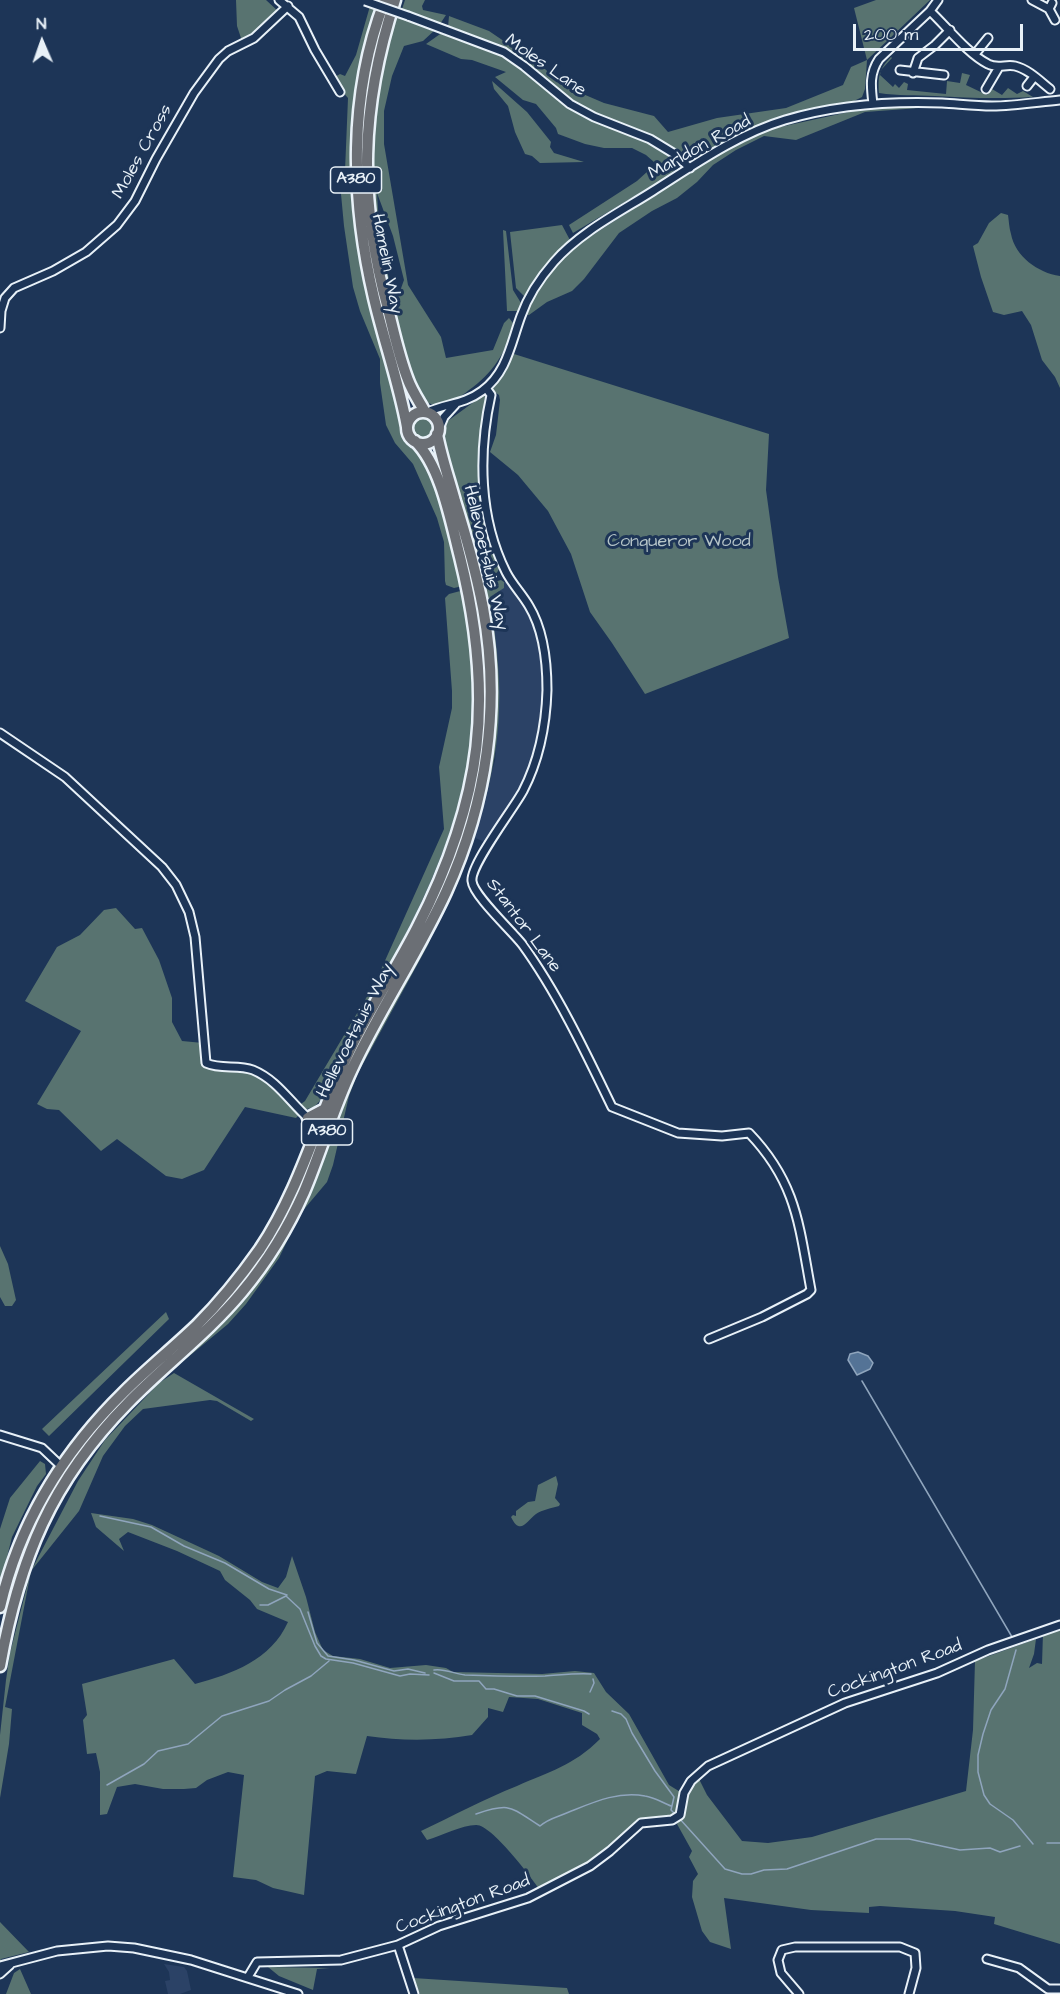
<!DOCTYPE html>
<html>
<head>
<meta charset="utf-8">
<style>
	body { margin:0 }
	#map { position:relative; width:1060px; height:1994px; overflow:hidden; background:#1d3557; font-family:"Architects Daughter",sans-serif }
	canvas { display:block }
	.north { position:absolute; left:12px; top:12px; width:60px; height:60px; -webkit-text-stroke:4px #1d3557; paint-order:stroke; rotate:358deg; font-size:16px; font-weight:700; line-height:24px; text-align:center; color:#e8f1f8 }
	.north::after { content:''; display:block; margin:auto; width:21px; height:27px; background:#e8f1f8; clip-path:polygon(50% 0,100% 100%,50% 72%,0 100%) }
	.scale { position:absolute; left:853px; top:24px; width:170px; height:27px; box-sizing:border-box; border:3px solid #e8f1f8; border-top:0; padding-left:8px; font-size:18px; line-height:21px; white-space:nowrap; color:#e8f1f8; -webkit-text-stroke:4px #1d3557; paint-order:stroke }
</style>
</head>
<body>
<div id="map">
<canvas width="1060" height="1994"></canvas>
<div class="north">N</div>
<div class="scale">200 m</div>
</div>
<script>
const g = document.querySelector('canvas').getContext('2d');
g.lineJoin = 'round';
function fill(path, color) { g.fillStyle = color; g.fill(path, 'evenodd'); }
function trace(path, color, width, dash) { g.strokeStyle = color; g.lineWidth = width; g.lineCap = dash ? 'butt' : 'round'; g.setLineDash(dash || []); g.stroke(path); }
function drawText(font, color, halo, rows, align = 'center') {
  g.font = font + ' "Architects Daughter",sans-serif'; g.lineWidth = 6; g.setLineDash([]); g.textBaseline = 'middle'; g.strokeStyle = halo; g.fillStyle = color; for (const [text, x, y, turn = 0] of rows) {
    g.save(); g.translate(x, y); g.rotate((+turn || 0) * Math.PI / 180); g.textAlign = isNaN(turn) ? turn : align; if (halo) g.strokeText(text, 0, 0); g.fillText(text, 0, 0); g.restore();
  }
}
const built = new Path2D(`
	M504,582H509L521,597L533,619L539,640L544,688L540,725L534,754L526,776L487,843L473,837L495,761L499,711V671L490,597L503,588Z
	M164,1964L184,1967L187,1971L191,1990L180,1994H168L165,1981L170,1980L169,1972Z`);
const green = new Path2D(`
	M236,0H266L279,12L257,32L242,41L237,26Z
	M405,0H425L422,6L423,10L446,15L440,24L402,9Z
	M876,0H930L867,60L865,89L862,97L854,101L784,117L744,131L699,157L689,159L684,157L657,138L592,112L573,102L529,64L505,50L448,27L449,16L489,31L545,69L562,85L604,103L654,116L668,132L717,118L786,108L843,85L851,67L867,60L854,8Z
	M370,6L375,8C360,55 354,99 352,148C351,170 351,190 354,212C362,279 383,344 398,409L402,432L405,437L420,448L439,493L463,586L454,588L446,585L445,581L444,542L437,518L413,464L395,443L386,425L380,383V359L360,311L353,287L344,226L341,194L345,171L348,98L331,79L340,74L345,76L356,55Z
	M395,15L436,29L423,41L404,46L392,76L384,111V144L408,285L441,337L446,358L493,350L504,323L509,318L513,323C508,351 492,374 469,390C458,399 443,409 428,403C405,393 368,206 368,177C369,122 380,68 395,15ZM377,193L393,236L404,280L395,305L380,240Z
	M443,32L501,53L533,76L568,106L649,142L675,160L677,164V168L665,178L573,233L569,225L637,181L649,170L658,176L663,170L646,155L632,148H604L585,144L558,134L556,128L536,104L523,100L495,77L506,72L472,60L461,59L426,44Z
	M891,57L892,58L881,70L880,75L893,87L895,84L899,88L904,82L908,84L907,90L946,94L947,81L960,83L962,73L970,75L966,85L987,95L992,89L1002,95L1008,88L1017,94L1023,91L1033,97C999,99 968,98 935,96C916,95 898,96 879,93C878,76 879,69 891,57Z
	M492,81L527,112L551,142L550,147L554,153L584,162L540,163L532,156L525,154L515,132L508,106L494,89Z
	M919,105L933,107L865,112L796,140L764,136L736,150L713,165L697,182L677,198L652,211L619,233L584,279L572,291L547,302L529,315L524,314L547,276L571,249L723,151L758,133L780,127L867,108Z
	M1001,213L1008,215C1009,221 1009,228 1011,234C1015,256 1038,273 1060,276V388L1055,377L1042,360L1031,325L1022,311L1004,315L993,312L981,277L973,246L978,243L989,223Z
	M562,225L571,242L539,275L525,297L516,288L510,232Z
	M503,230L506,231L513,290L521,303L518,311H507Z
	M514,354L769,434L766,490L778,577L789,638L645,694L612,643L590,612L571,554L548,511L518,475L490,452L496,435L500,400L499,395L492,390Z
	M482,396H485L487,400L481,432L480,480L499,569L494,578L480,582L442,442L443,427L445,423Z
	M412 428a12 12 0 1 1 24 0a12 12 0 1 1-24 0Z
	M501,580L504,582V588L490,597C495,634 501,673 499,711C497,771 479,833 451,887L490,738L481,586Z
	M464,590C471,636 478,684 472,731C460,844 409,929 356,1026C345,1046 329,1095 314,1107L307,1109L301,1107V1104L305,1101L375,983L444,829L439,767L452,708V691L445,598L449,594Z
	M116,908L135,929L142,928L159,960L172,998V1022L182,1041L203,1043L205,1065C217,1071 228,1066 241,1070C266,1075 281,1094 298,1111V1116L296,1118L245,1107L204,1170L182,1179L166,1176L117,1139L101,1151L59,1110L47,1109L37,1104L81,1031L25,1001L57,947L80,935L104,910Z
	M430,931L433,932L428,945L358,1073L349,1096L333,1165L327,1182L300,1214L279,1258L246,1304L228,1324L175,1368V1363L270,1257L343,1094Z
	M0,1246L8,1264L16,1300L12,1306H5L0,1297Z
	M166,1312L169,1319L49,1436L42,1429Z
	M174,1373L254,1419L251,1421L217,1401L210,1400L143,1409L125,1426L103,1456L79,1511L31,1571L5,1707L12,1709L9,1744L0,1798V1735L6,1680L10,1653L31,1571L78,1481L105,1440L159,1383Z
	M40,1461L45,1464L46,1474L37,1486L12,1537L0,1585V1529L10,1498Z
	M556,1476L558,1484L555,1498L560,1504L559,1506C552,1508 542,1510 536,1514C527,1521 520,1536 511,1517L513,1515L516,1516V1511L528,1502L535,1501L538,1485Z
	M91,1513L133,1519L152,1525L219,1556L262,1582L278,1588L286,1577L292,1556L306,1597L315,1632L323,1650L333,1656L360,1659L390,1668L426,1665L446,1668L453,1672L542,1674L575,1671L594,1673L606,1692L629,1714L669,1785L682,1793L678,1814L673,1817L640,1821L589,1865L540,1890C531,1877 491,1824 476,1825C462,1825 441,1836 427,1840L421,1831C453,1816 484,1799 517,1786C550,1771 573,1766 600,1739L597,1734L582,1725V1713L538,1699L509,1697L503,1712L488,1708V1717L472,1735C438,1741 401,1741 367,1736L356,1774L327,1771L315,1776L304,1895L273,1888L256,1880L233,1877L244,1775L228,1772L207,1780L196,1788L184,1789H163L135,1784L117,1787L107,1814L100,1815V1772L96,1753L87,1754L83,1720L87,1715L82,1684L174,1659L195,1684C232,1674 271,1660 288,1622L257,1609L250,1600L225,1580L220,1571L177,1551L128,1532L119,1539L124,1551L96,1527Z
	M1060,1627V1944L994,1924L995,1917L955,1911L880,1906L869,1907V1913L811,1910L724,1898L731,1949L710,1942L702,1931L692,1897L693,1881L698,1874L689,1857L692,1851L677,1824C689,1806 680,1794 698,1777L707,1795L742,1841L768,1843L812,1837L966,1791L973,1730L975,1661L1036,1639L1034,1654L1029,1668L1037,1663L1042,1664L1043,1633Z
	M0,1922L29,1952L1,1959L0,1962Z
	M268,1967L330,1968L317,1969L313,1990L279,1976Z
	M20,1969L31,1994H6L14,1973Z
	M413,1978L567,1988L569,1994H420Z`);
const water = new Path2D(`
	M858,1352L868,1356L873,1363L870,1369L857,1375L848,1360L850,1354Z`);
const stream = new Path2D(`
	M862,1381L1012,1637
	M100,1516L151,1527L184,1546L225,1563L269,1589L287,1595
	M286,1596L300,1609L315,1646L321,1656L326,1659L353,1663L400,1676L410,1674L429,1675
	M260,1605H268L286,1596
	M308,1612L317,1643L328,1656L354,1660L394,1671L408,1669L425,1673
	M1016,1650L1005,1689L991,1710L983,1734L978,1755V1772L984,1795L990,1804L1013,1820L1033,1844
	M434,1670C443,1668 455,1674 465,1675C491,1676 519,1677 545,1676C561,1675 575,1673 591,1674
	M434,1673L454,1681H479L486,1689H494L517,1696H535L584,1711L589,1714
	M590,1692L594,1683L593,1679
	M612,1711L621,1714L626,1719L632,1733L655,1771L674,1797L671,1810L676,1815
	M107,1785L144,1764L158,1751L188,1744L222,1716L269,1701L285,1690L311,1676L329,1661
	M476,1814C511,1802 510,1807 540,1826C549,1818 558,1817 569,1812C594,1802 618,1791 645,1796C654,1797 663,1803 671,1806
	M679,1818L725,1869L742,1874H751L764,1870L787,1869L876,1839H909L960,1850L990,1848L1000,1852L1020,1846
	M1047,1843H1060`);
const minor = new Path2D(`
	M279,0L299,17L315,50L340,92
	M1032,0L1049,9L1052,3
	M1049,9L1055,20
	M930,11C947,27 968,54 988,64C997,69 1006,64 1015,66C1028,69 1040,81 1050,89
	M408,16L504,52L524,66L570,104L594,117L650,139L673,153L690,168
	M975,54L988,38
	M900,70L944,75
	M913,73L918,58L935,45L950,30
	M1027,86L1034,77
	M986,89L999,67
	M873,104C871,87 869,74 879,59L930,11L938,0
	M0,328L1,311L5,298L14,288L53,271L86,252L117,225L135,201L156,159L194,93L219,59L228,51L254,38L288,6
	M486,388L491,395C478,453 479,518 506,572C512,584 522,594 529,606C543,629 547,663 547,690C546,724 539,760 523,791C514,808 470,865 472,881C473,895 511,930 522,944C557,992 586,1053 612,1107L678,1133L722,1136L749,1133C797,1183 799,1226 811,1290L807,1294L762,1317L709,1339
	M428,412C447,403 463,405 482,391C507,373 511,343 521,316C528,296 540,278 554,262C580,232 620,212 653,191C694,165 738,134 785,120C836,105 890,101 942,103C959,104 976,106 992,106C1015,106 1038,102 1060,100
	M438,431L444,417L455,405
	M0,733L65,777L162,867L176,885L189,912L195,937L206,1063C221,1070 238,1064 253,1070C277,1080 290,1102 308,1118
	M0,1435L42,1448L61,1466
	M398,1945L414,1994
	M987,1959L1019,1968L1048,1989H1060
	M0,1966L57,1951L108,1946L134,1948L191,1960L298,1994
	M0,1974L10,1965
	M248,1977L257,1962L341,1960L398,1945L439,1926L528,1898L590,1866L610,1851L641,1823L672,1820L680,1815L684,1793L691,1781L708,1766L845,1703L937,1673L988,1650L1060,1625
	M799,1994L781,1973L778,1960L782,1950L795,1947H900L915,1953L916,1968L909,1994`);
const highway = new Path2D(`
	M385,0C348,95 351,200 374,298C384,341 399,383 407,427
	M395,0C360,108 358,199 388,309C394,333 399,357 408,380C412,391 419,401 425,412
	M407 428a16 16 0 1 1 32 0a16 16 0 1 1-32 0Z
	M310,1139L312,1129L308,1118L325,1109
	M0,1607C19,1524 63,1452 124,1392C147,1369 173,1348 197,1325C220,1302 241,1276 260,1249C296,1195 314,1133 339,1074C360,1023 392,977 417,928C483,799 495,698 460,557C451,522 441,466 415,441
	M0,1666C19,1560 51,1481 128,1403C165,1365 208,1333 242,1292C267,1262 288,1228 304,1192C321,1152 333,1109 352,1069C380,1009 418,953 446,892C487,802 501,705 483,608C476,572 466,536 455,501C449,479 441,456 437,434`);
const minorBridge = new Path2D(`
	M365,1L408,16`);
const shields = [
	[356,180,51],
	[327,1132,51]
];
const shieldNames = [
	["A380",356,180],
	["A380",327,1132]
];
const streetNames = [
	["Moles Lane",545,66,35],
	["Marldon Road",700,148,-29],
	["Moles Cross",143,152,-61],
	["Hamelin Way",386,264,79],
	["Hellevoetsluis Way",485,558,77],
	["Stantor Lane",523,926,53],
	["Hellevoetsluis Way",356,1031,-63],
	["Cockington Road",895,1670,-20],
	["Cockington Road",463,1905,-20]
];
const parkNames = [
	["Conqueror Wood",679,542]
];
fill(built, '#2b4266');
fill(green, '#587370');
fill(water, '#547396');
trace(water, '#8fa5bd', 1.5);
trace(stream, '#8fa5bd', 1.5);
trace(minor, '#e8f1f8', 11);
trace(highway, '#e8f1f8', 15);
trace(minor, '#1d3557', 7);
trace(highway, '#6b6f75', 10);
trace(minorBridge, '#e8f1f8', 11, []);
trace(minorBridge, '#1d3557', 7);
for (const [x, y, w] of shields) { const box = new Path2D(); box.roundRect(x - w / 2, y - 13, w, 26, 4.5); g.fillStyle = '#1d3557'; g.fill(box); trace(box, '#e8f1f8', 1.5); }
drawText('bold 16px', '#e8f1f8', null, shieldNames);
drawText('18px', '#e8f1f8', '#1d3557', streetNames);
drawText('18px', '#b6c5c8', '#1d3557', parkNames);
</script>
</body>
</html>
